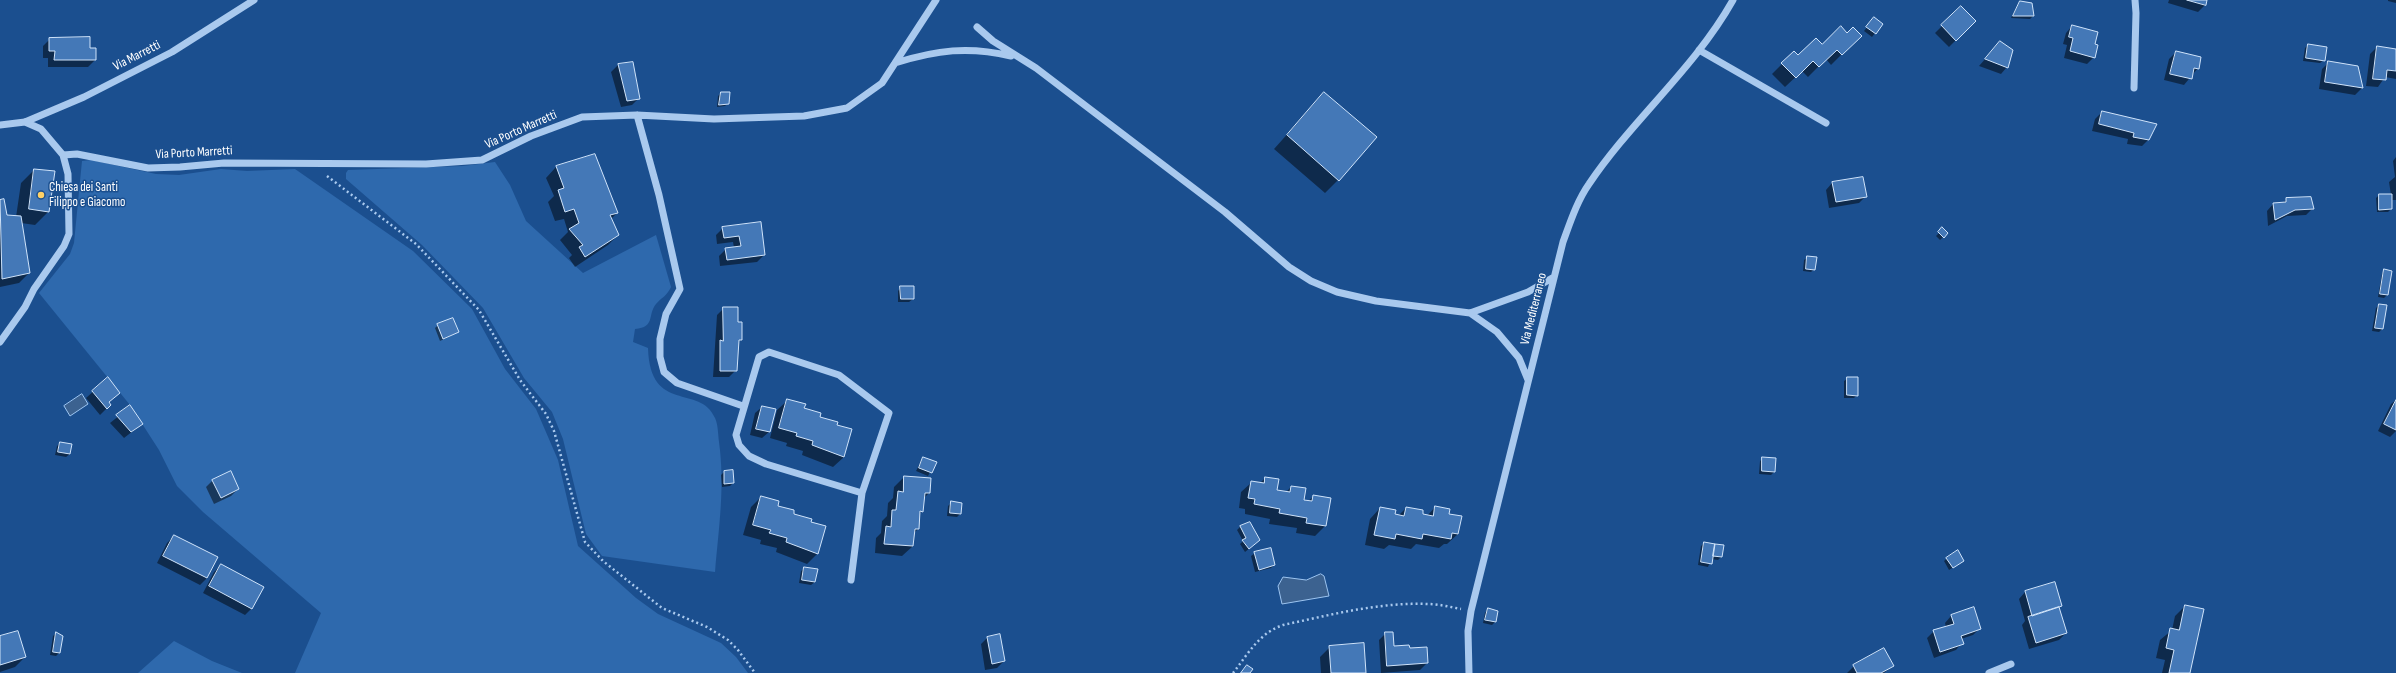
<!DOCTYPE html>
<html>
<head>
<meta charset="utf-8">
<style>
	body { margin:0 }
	canvas { display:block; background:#1b4f8f }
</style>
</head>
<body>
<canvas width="2396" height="673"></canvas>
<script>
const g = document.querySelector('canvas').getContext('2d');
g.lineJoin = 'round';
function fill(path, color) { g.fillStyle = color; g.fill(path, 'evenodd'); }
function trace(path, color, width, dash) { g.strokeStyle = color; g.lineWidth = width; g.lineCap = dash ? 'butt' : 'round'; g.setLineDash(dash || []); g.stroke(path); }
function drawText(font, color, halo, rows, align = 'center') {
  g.font = font + ' "Sofia Sans Condensed",sans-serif'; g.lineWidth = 3; g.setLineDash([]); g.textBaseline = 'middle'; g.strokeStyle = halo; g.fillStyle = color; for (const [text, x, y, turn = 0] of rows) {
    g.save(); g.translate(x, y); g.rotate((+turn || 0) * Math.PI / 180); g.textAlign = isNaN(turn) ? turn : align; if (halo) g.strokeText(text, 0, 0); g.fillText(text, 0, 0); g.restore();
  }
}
const green = new Path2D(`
	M91,160L156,174L179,175L221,169L247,171L295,169L413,251L472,309L505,369L536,409L558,460L578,546L636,598L658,614L721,643L736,657L748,673H295L321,613L203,512L177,486L159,450L130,405L39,293L70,254L74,243L82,161Z
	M495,162L510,185L526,221L583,273L656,235L671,287C667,296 661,298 656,304C647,315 656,327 635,329L633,342L648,348C650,415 700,383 715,418C718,424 718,434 719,442C725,487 719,526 715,572L602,556L586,534L563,439L552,412L524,378L483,308L422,245L346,179V173L348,170L463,166Z
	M174,641L212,661L242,673H138Z`);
const water = new Path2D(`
	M82,394L88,404L70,416L64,406Z
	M1321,574L1324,576L1329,596L1282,604L1278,586L1283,577L1306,580Z`);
const shadow = new Path2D(`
	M2169,0H2206L2205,5L2198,12L2168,3Z
	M2388,0H2396V3L2388,1Z
	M2020,2L2033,16L2030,19L2011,18Z
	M1961,7L1975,21L1949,47L1935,33Z
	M1871,22L1882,24L1872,37L1864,31Z
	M2072,26L2094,44V57L2087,64L2064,58L2067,45L2063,44L2066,33Z
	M1860,36L1831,65L1826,59L1808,77L1802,71L1785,87L1772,74L1794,52L1798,57L1822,45Z
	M50,39L89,49L95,60L88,67H48V58H43V46Z
	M2000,42L2007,67L2001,74L1979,66Z
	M2308,45L2324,60L2320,63L2303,61L2305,48Z
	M2377,47L2396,50V79L2385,77L2378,87L2366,86L2370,54Z
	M2176,52L2198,68L2184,85L2164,80L2169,59Z
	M2329,62L2357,67L2362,88L2355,95L2319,89L2322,69Z
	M618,65L639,98L632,105L621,107L611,72Z
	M721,93L728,103L725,106L717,107L718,96Z
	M1324,93L1338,180L1325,193L1274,149Z
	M2102,112L2149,139L2142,146L2127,144L2128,139L2092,131L2095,119Z
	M2396,157V200H2391V209L2388,212H2377L2376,198L2379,195H2391L2389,182L2395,177L2393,161Z
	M556,167L617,213L611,219L618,235L608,245L575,267L569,258L572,255L560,240L568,232L564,219L555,221L548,202L554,196L546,178Z
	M34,170L48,212L35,225L21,223L29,273L19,283L0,287V201H3L6,216L16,217L21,183Z
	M1832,183L1866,196L1859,203L1829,208L1826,190Z
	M2287,199L2313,208L2306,215L2287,216L2268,226L2267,211L2273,204H2282Z
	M760,223L764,255L757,262L720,266L719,256L726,249L734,248L733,242L717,244L716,235L723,228Z
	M1943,229L1947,233L1940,240L1936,236Z
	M1808,257L1814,269L1811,272L1803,271L1804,260Z
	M2385,270L2387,295L2384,298L2378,297L2382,274Z
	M901,287L913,299L909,302H898V291Z
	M2379,305L2386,306L2382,329L2379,332L2372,331L2376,308Z
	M724,308L736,323L741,339L738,342L736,370L729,377H713L717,315Z
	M438,325L458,332L440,341L435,328Z
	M1848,378L1857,395L1854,398H1844V381Z
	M107,379L108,403L110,405L100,415L86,398Z
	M788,400L836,425L844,457L833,467L802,455L803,451L786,446L787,443L770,438L777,410Z
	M2396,400V431L2390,437L2378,431L2391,404Z
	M130,407L142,424L124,438L110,423Z
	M762,407L769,432L762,438L750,435L755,413Z
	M60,443L70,454L66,457L55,455L57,446Z
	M923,458L935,462L928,476L916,471Z
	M1763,458L1774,472L1771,475L1759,474L1760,461Z
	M724,472L733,483L730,486L722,487L721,475Z
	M904,477L929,493L924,498L922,511L919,514L918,529L914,533L913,546L902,556L875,553L876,538L881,533L882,521L887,516L888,503L893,498L894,487Z
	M1265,478L1276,490L1286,492L1291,487L1303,500L1308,501L1314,496L1330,499L1325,526L1315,536L1296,533L1297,528L1269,524L1270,519L1245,514V509L1239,508L1241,492L1252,482L1260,483Z
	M213,480L238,489L231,496L214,504L206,487Z
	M761,497L809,523L825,527L817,554L807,564L776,552L777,548L760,544L761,540L743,535L751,507Z
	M952,502L960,514L957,517L947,516L948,506Z
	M1435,507L1447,515L1461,517L1458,534L1447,544H1444L1439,548L1416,544L1411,549L1389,545L1384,549L1365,545L1370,519L1380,508L1398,516L1406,508L1427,516Z
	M1240,527L1256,543L1245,552L1240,544L1243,541L1237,530Z
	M174,536L207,578L200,585L157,563L167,543Z
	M1704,543L1722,546L1721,557L1718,560L1711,559L1708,567L1698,565L1701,546Z
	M1255,553L1274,565L1271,568L1255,572L1251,556Z
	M1947,558L1963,561L1949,570L1944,561Z
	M221,565L252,608L245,615L203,593L214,572Z
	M805,568L815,582L811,585L799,583L801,571Z
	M2025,592L2061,606L2058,609L2066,633L2059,640L2029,649L2022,625L2025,621L2019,599Z
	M2185,606L2189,673H2162L2165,660L2156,658L2160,640L2172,630L2175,616Z
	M1488,609L1497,611L1495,622L1492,625L1483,623L1485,613Z
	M1951,616L1980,628L1973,635L1961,639L1962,643L1956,650L1934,658L1927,638L1934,631L1946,627L1945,623Z
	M56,633L62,636L59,653L56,656L50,655L53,636Z
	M1386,633L1394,647L1409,650L1427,663L1420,670L1381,673L1379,640Z
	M0,637L25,657L15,667L0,672Z
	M988,637L1004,661L997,668L985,670L981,644Z
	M1330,647L1365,673H1321L1320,657Z
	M1854,666H1892L1884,673H1847Z`);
const building = new Path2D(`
	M2187,0H2207L2206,5Z
	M2020,1L2032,3L2034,16H2013Z
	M1961,6L1976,21L1956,41L1941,25Z
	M1874,17L1883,24L1876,34L1866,27Z
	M2072,25L2098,32L2095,44L2098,45L2095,58L2070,51L2073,38L2069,37Z
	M1841,26L1847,33L1853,27L1862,36L1842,55L1837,50L1819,67L1813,61L1796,78L1781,63L1794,51L1798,55L1816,38L1822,44Z
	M90,37V48H96V60H54L55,51H49V38Z
	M2000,41L2013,50L2008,68L1985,59Z
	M2308,44L2327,47L2325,61L2306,58Z
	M2377,46L2396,49V71L2387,70L2386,80L2373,79Z
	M2176,51L2201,57L2199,69L2194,68L2192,79L2170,74Z
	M2328,61L2358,66L2363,88L2325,82Z
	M633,62L640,99L627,101L618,64Z
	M721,92H730L729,104L719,105Z
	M1324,92L1377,137L1339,181L1287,135Z
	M2102,111L2157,124L2149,140L2133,137L2134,133L2099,124Z
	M595,154L618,213L610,215L619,235L585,257L579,247L583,245L569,229L579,223L574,209L565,212L558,190L564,188L556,166Z
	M34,169L55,171L49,212L29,209Z
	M1863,177L1867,197L1836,202L1832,182Z
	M2379,194H2392V209L2379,210Z
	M2311,197L2314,209L2295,210L2275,220L2273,203L2286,202V198Z
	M4,199L7,215L21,216L30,273L2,279L0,200Z
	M761,222L765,255L727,260L725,248L741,246L739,236L724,238L722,227Z
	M1942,227L1948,233L1944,238L1938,232Z
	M1807,256L1817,257L1815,270L1806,269Z
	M2384,269L2392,271L2388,295L2380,294Z
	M900,286H914V299H901Z
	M2379,304L2387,305L2383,329L2375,328Z
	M723,307H738V322H742V340H739L737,371H720V340L723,341Z
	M453,318L459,332L443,339L437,324Z
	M108,377L120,393L109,402L111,405L107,409L92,391Z
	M1847,377H1858V396L1847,395Z
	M787,399L806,404L804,408L821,413L820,417L838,422L837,425L852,429L844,457L812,445L813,441L796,436L797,433L779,428Z
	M2396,400V430L2384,424Z
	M130,405L143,424L131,432L116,415Z
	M762,406L776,409L770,432L756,429Z
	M60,442L72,444L70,454L58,452Z
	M923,457L937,462L932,473L919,468Z
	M1762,457L1776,458L1775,472L1762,471Z
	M733,470L734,483L724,484V471Z
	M231,471L239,489L221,498L212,480Z
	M904,476L931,478L930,493H925L923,512L920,511L919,529H915L913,546L884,544L886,526L891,527L892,510H896L898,491L903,492Z
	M1265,477L1279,479L1277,490L1290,492L1291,486L1306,488L1304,500L1312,501L1313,495L1331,498L1326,526L1306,523L1307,518L1279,513L1280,509L1254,504L1255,499L1248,498L1251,481L1264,483Z
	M761,496L779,501L778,506L794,510V514L812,519L811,522L826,526L818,554L786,542L787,538L769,533L771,530L753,525Z
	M951,501L962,503L961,514L950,513Z
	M1435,506L1450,509L1449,514L1462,516L1458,534L1452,533L1451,539L1423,534L1422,539L1396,534L1395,539L1374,535L1380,507L1396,510L1395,514L1404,516L1406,507L1423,510V514L1433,516Z
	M1250,522L1260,540L1249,549L1242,540L1246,538L1240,526Z
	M174,535L218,557L207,578L163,556Z
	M1704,542L1715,544L1712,564L1701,562Z
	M1715,544L1724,545L1722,557L1713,556Z
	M1271,548L1275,565L1259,570L1254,552Z
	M1958,550L1964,561L1953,568L1946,558Z
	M221,564L264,587L252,609L209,586Z
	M804,567L818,569L815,582L802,580Z
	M2055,582L2062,606L2032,616L2025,591Z
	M2185,605L2204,609L2190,673H2169L2174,650L2166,648L2170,628L2179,630Z
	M1974,607L1981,629L1961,636L1964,644L1940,652L1933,630L1954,624L1951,615Z
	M2059,607L2067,633L2036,643L2028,617Z
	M1488,608L1498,611L1496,622L1485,620Z
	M18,631L26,657L0,665V636Z
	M56,632L63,636L60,653L53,652Z
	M1385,632H1393L1394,646L1409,645L1410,648L1427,647L1428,663L1387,666Z
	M1000,634L1005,661L992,664L987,637Z
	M1364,643L1366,673H1331L1329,646Z
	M1884,648L1894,666L1881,673H1857L1853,665Z
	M1247,665L1253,669L1250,673H1241Z`);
const path = new Path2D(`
	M327,176L416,244L479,310L520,380L546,414L554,431L585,542L603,561L662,608L707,627L728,640L738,650L755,673
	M1233,673C1248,654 1259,633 1283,625C1330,615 1379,602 1428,604C1439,604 1450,607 1461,609`);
const minor = new Path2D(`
	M977,27L993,41L1036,68L1225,212L1289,267L1311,281L1337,292L1376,301L1470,313L1528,292L1554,277
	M1699,50L1826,123
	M895,63C937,50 968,46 1011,56
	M2134,88L2136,13L2135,0
	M637,115L659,195L680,289L666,314L660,339V357L664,372L677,383L743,406
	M0,125L25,122L84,97L172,52L254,0
	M63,155L77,154L148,168L180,167L224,163L426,164L482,160L531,136L582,117L637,115L714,119L804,116L847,108L882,83L936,0
	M1470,313L1497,332L1519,358L1528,380
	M0,342L25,307L34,289L64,246L69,234L68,174L63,155L41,129L25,122
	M851,580L862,493L889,413L839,375L769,352L759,357L736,435L739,445L749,456L766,464L862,493
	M1469,673L1468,631L1471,611L1563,242C1570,223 1577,201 1589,184C1632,120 1695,68 1733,0
	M1989,673L2011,664`);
const markers = [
	[41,195,4,"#ffd166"]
];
const streetNames = [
	["Via Marretti",137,56,-27],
	["Via Porto Marretti",521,130,-24],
	["Via Porto Marretti",194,153,-3],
	["Via Mediterraneo",1534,309,-76]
];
const poiNames = [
	["Chiesa dei Santi",49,188],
	["Filippo e Giacomo",49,203]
];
fill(green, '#2e69ad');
fill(water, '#3c6290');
trace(water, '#9cc4f0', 1);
fill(shadow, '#0007');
fill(building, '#4478b7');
trace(building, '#cfe3fa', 1);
trace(path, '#a9c9ee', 2.5, [2, 3]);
trace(minor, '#a9c9ee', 7);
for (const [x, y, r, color] of markers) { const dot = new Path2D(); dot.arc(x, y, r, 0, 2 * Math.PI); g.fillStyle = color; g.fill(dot); trace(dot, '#1b4f8f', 1.5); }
drawText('13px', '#fff', '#1b4f8f', streetNames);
drawText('13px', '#fff', '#1b4f8f', poiNames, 'left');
</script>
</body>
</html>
